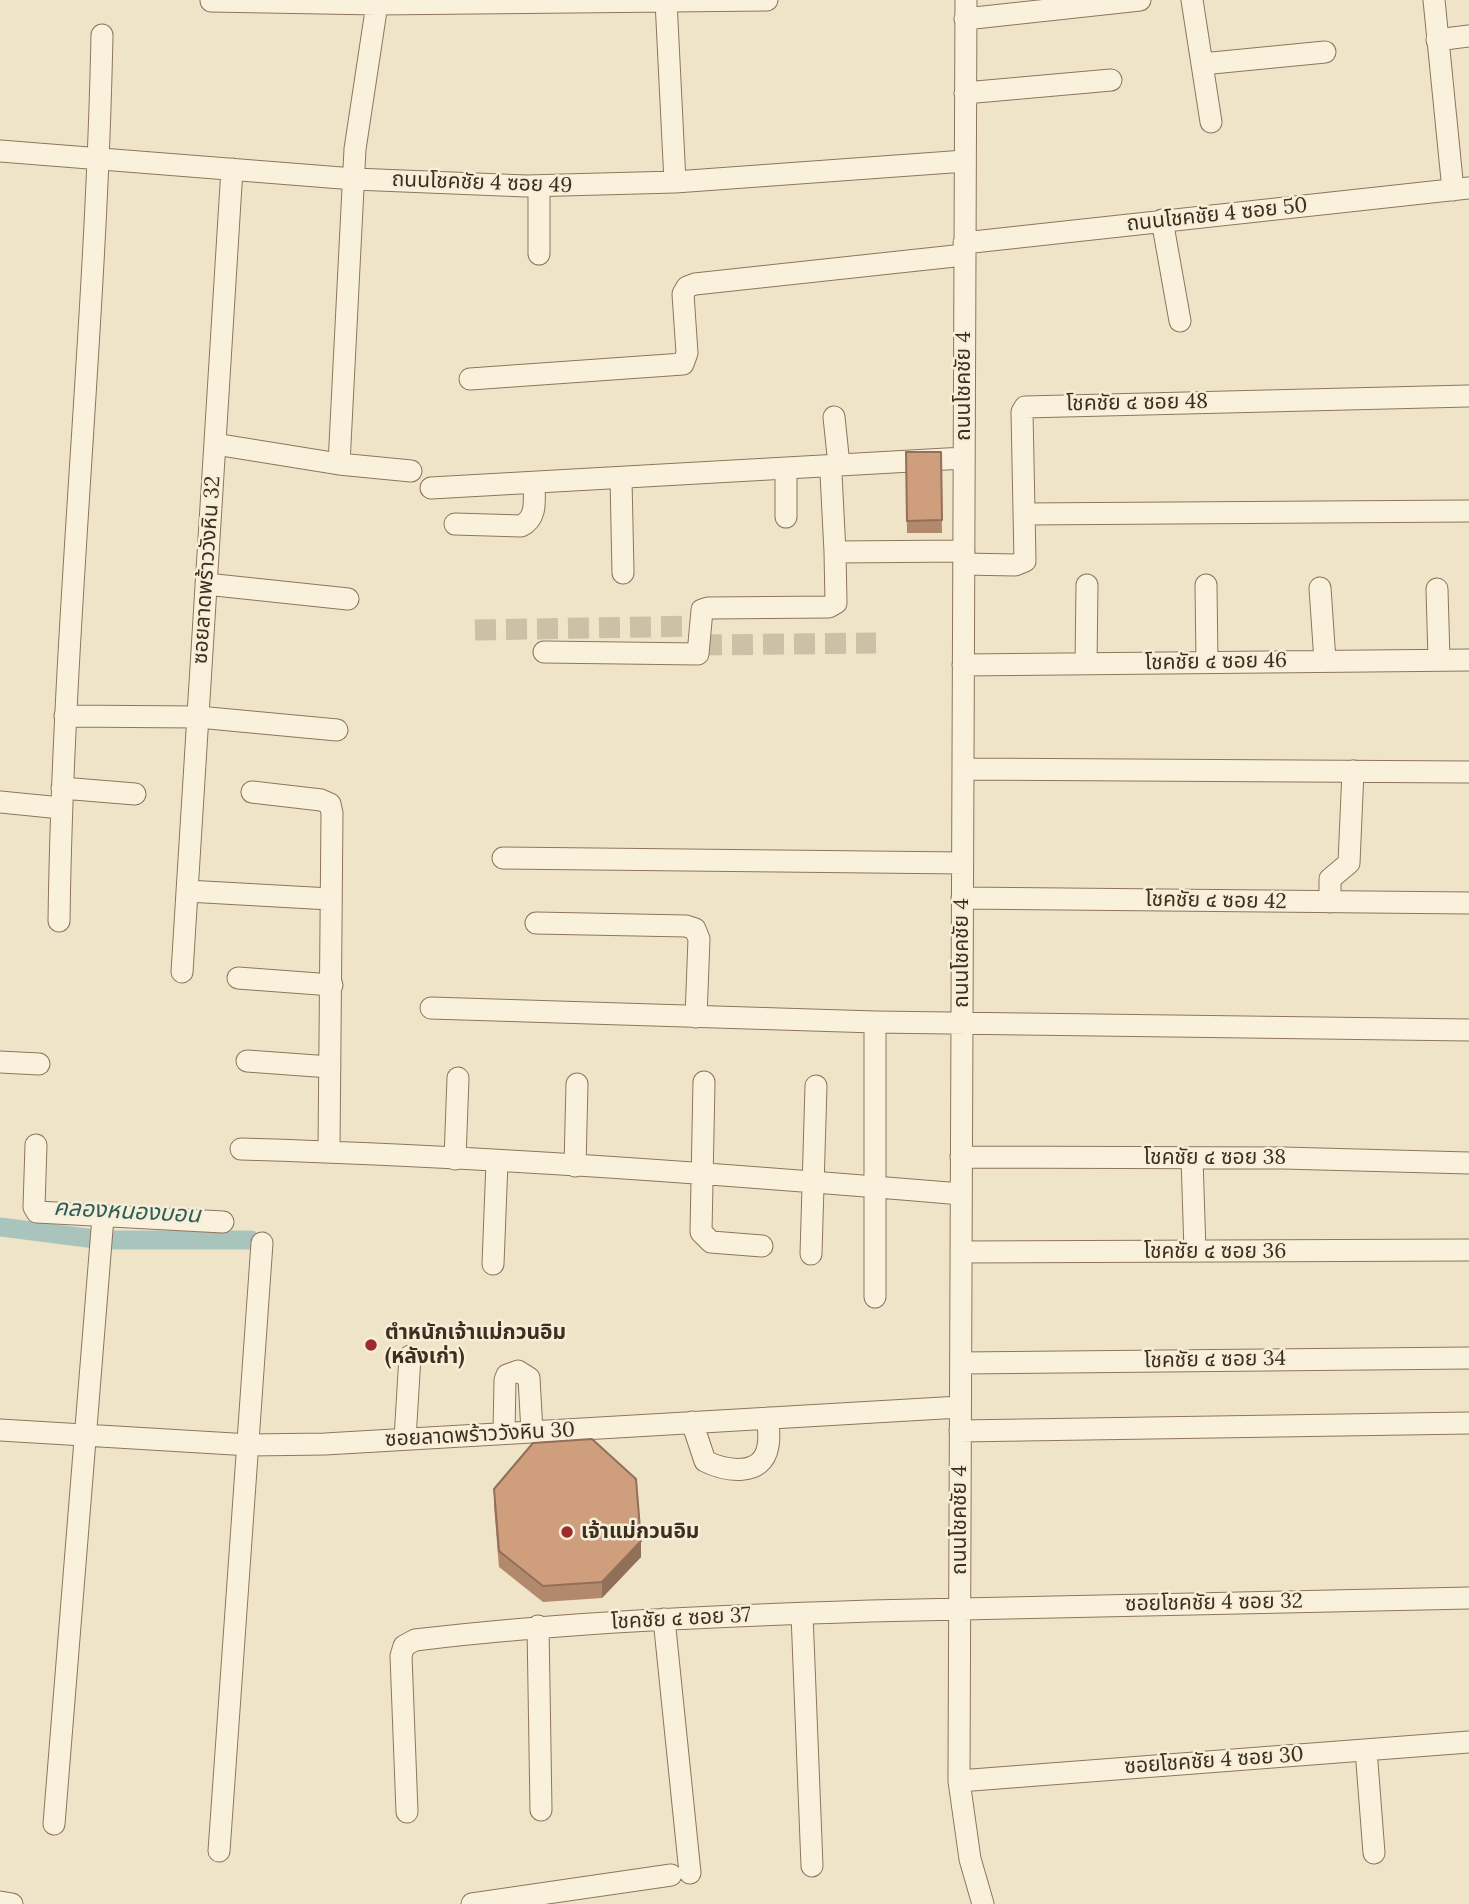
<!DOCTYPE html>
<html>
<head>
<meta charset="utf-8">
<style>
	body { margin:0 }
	canvas { display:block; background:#f0e4c8 }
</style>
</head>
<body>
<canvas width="1469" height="1904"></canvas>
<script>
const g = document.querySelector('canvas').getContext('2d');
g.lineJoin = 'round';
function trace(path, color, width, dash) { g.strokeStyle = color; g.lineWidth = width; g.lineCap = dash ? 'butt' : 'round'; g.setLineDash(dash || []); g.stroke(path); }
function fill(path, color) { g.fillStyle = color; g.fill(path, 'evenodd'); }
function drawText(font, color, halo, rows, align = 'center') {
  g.font = font + ' Lora,"Noto Sans Thai",serif'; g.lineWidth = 5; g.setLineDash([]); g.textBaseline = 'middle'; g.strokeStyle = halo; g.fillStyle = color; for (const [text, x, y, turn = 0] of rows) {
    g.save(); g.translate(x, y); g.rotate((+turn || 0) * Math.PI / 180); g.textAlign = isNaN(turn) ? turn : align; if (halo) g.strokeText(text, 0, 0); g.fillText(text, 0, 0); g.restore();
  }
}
const canal = new Path2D(`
	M0,1227L103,1240H251`);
const minorTunnel = new Path2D(`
	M475,630L701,626
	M701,645L876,643`);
const minor = new Path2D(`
	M966,0L959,1781L970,1859L983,1904
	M1192,0L1211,122
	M1434,0L1453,190
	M211,1L377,4L767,0
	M666,1L675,182
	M965,19L1140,0
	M1437,40L1469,36
	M1202,64L1325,52
	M965,93L1111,80
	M0,151L354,179L526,186L675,182L965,161
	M539,186V254
	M1162,220L1180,321
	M964,243L1469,188
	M470,379L683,364L687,353L683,294L687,287L695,284L964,255
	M834,417L839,465
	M215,444L339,464L411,471
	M339,464L355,149L377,4
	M786,468V517
	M831,474L835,552L964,551
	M621,479L623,573
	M431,488L964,458
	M1024,514L1469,511
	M455,524L521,526C538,518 534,499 534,483
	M964,564L1015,565L1025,561L1022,412L1025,407L1468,396
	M206,584L348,599
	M1206,585L1207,662
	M1320,588L1325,661
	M1437,589L1439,659
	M544,652L698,654L702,610L708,608L829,607L836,603L835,552
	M1086,664L1087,585
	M963,665L1469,660
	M65,716L198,717L337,730
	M963,769L1469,772
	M62,788L135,794
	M252,792L321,800L330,804L332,813L329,1150
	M0,802L61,808
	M503,858L962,863
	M187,891L330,899
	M962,898L1469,903
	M1330,902V879L1349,863L1353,771
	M59,921C63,625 96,331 102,35
	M536,923L686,926L695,929L699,939L696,1017
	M182,972L232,169
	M238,978L332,985
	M431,1008L875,1022L1469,1030
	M247,1061L330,1067
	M0,1062L39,1064
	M704,1082L701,1232L711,1242L762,1246
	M36,1145L34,1207L37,1212L223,1222
	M241,1149C481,1156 722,1174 961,1194
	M961,1157L1283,1158L1469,1163
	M1192,1158L1195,1251
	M455,1159L458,1078
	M575,1166L577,1084
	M961,1252L1469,1250
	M811,1254L816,1086
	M493,1264L497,1162
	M875,1297V1022
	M961,1363L1469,1358
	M692,1422L705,1461C725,1471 763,1478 768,1446C770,1437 768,1427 768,1418
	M0,1430L250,1445L325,1444L960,1407
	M960,1431L1469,1423
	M504,1433L505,1380L507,1375L518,1371L529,1378L532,1432
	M405,1439L410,1356
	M802,1614L812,1866
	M664,1619L690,1873
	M538,1626L541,1810
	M1366,1750L1374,1853
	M959,1781L1469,1742
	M407,1812L401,1656L404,1646L415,1640C566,1622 717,1616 870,1611C1069,1605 1269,1602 1469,1598
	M54,1824L103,1217
	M219,1851L262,1243
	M0,1902L12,1904
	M472,1904L671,1875`);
const wall = new Path2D(`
	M906,452H941L942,533H907Z
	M494,1489L641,1557L602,1598L543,1602L499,1567L494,1506Z`);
const shadedWall = new Path2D(`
	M641,1541V1557L602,1598V1582Z`);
const building = new Path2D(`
	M906,452H941L942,520L907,521Z
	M592,1439L636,1479L641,1541L602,1582L543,1586L499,1551L494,1489L533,1443Z`);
const markers = [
	[371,1345,7,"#9e2a2b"],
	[567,1532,7,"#9e2a2b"]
];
const streetNames = [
	["ถนนโชคชัย 4 ซอย 49",482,183,2],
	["ถนนโชคชัย 4 ซอย 50",1217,215,-6],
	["ถนนโชคชัย 4",964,386,-90],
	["โชคชัย ๔ ซอย 48",1137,403,-1],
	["ซอยลาดพร้าววังหิน 32",207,570,-86],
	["โชคชัย ๔ ซอย 46",1216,662,-1],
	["โชคชัย ๔ ซอย 42",1216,901,1],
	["ถนนโชคชัย 4",962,953,-90],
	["โชคชัย ๔ ซอย 38",1215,1158],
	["โชคชัย ๔ ซอย 36",1215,1252],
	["โชคชัย ๔ ซอย 34",1215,1360,-1],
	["ซอยลาดพร้าววังหิน 30",480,1435,-3],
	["ถนนโชคชัย 4",960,1520,-90],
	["ซอยโชคชัย 4 ซอย 32",1214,1603,-1],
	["โชคชัย ๔ ซอย 37",681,1619,-3],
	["ซอยโชคชัย 4 ซอย 30",1214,1761,-4]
];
const poiNames = [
	["ตำหนักเจ้าแม่กวนอิม",385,1333],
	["(หลังเก่า)",385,1357],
	["เจ้าแม่กวนอิม",581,1532]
];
const waterNames = [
	["คลองหนองบอน",127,1212,3]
];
trace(canal, '#a9c4bc', 19);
trace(minorTunnel, '#ccc0a6', 21, [21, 10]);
trace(minor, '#8d765c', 23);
trace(minor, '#faf1dc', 21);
fill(wall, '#b2896c');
fill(shadedWall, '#916f58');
fill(building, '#cf9f7d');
trace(building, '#916f58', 2);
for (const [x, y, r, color] of markers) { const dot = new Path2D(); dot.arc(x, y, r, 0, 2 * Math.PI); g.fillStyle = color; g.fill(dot); trace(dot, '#f7eed8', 2.5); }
drawText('21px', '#3d2e20', '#f7eed8', streetNames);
drawText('bold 21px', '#3d2e20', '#f7eed8', poiNames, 'left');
drawText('italic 23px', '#2f5d5a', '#f7eed8', waterNames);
</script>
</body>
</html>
